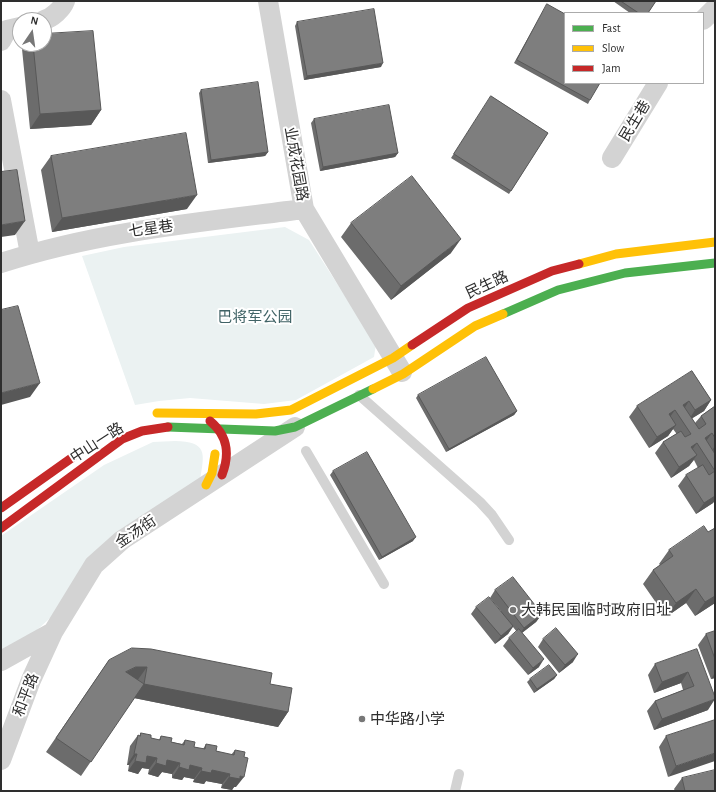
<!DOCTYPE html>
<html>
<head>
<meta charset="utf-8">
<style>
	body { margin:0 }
	#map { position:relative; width:716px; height:792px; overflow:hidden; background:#fff; font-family:"Alegreya Sans",sans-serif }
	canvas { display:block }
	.frame { position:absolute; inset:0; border:2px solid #2e2e2e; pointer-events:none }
	.legend { position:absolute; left:564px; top:12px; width:140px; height:72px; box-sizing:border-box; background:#fff; border:1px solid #ababab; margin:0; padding:5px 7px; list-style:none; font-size:12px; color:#2e2e2e }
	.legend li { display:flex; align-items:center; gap:8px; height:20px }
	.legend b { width:20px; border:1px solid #ababab }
	.north { position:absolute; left:12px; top:12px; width:40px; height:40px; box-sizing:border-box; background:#fff; border:1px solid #ababab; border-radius:50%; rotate:13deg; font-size:11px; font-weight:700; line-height:16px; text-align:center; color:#2e2e2e }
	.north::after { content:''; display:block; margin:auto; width:14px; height:18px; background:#777; clip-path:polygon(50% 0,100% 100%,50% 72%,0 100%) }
</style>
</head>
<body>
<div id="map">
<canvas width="716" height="792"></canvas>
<div class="frame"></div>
<ul class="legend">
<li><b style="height:5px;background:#4caf50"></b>Fast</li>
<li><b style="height:5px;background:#ffc107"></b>Slow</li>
<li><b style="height:5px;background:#c62828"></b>Jam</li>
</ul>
<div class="north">N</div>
</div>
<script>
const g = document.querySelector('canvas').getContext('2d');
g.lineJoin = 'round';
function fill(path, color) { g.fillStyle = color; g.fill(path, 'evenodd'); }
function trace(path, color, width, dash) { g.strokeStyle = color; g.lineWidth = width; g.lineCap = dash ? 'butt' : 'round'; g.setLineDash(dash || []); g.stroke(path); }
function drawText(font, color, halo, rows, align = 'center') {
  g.font = font + ' "Alegreya Sans","Noto Sans SC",sans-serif'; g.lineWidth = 4; g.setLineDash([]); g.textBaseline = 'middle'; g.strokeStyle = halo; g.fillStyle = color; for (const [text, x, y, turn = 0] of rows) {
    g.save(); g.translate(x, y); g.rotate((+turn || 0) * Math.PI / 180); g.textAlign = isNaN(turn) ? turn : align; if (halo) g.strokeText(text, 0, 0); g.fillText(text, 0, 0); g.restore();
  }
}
const green = new Path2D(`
	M285,227L309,240L376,344L374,357L296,400L264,404L190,398L159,401L135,405L82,256L124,247Z
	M175,441C207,442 205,452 200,480L36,631L1,650V536L104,465L153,442Z`);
const lane = new Path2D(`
	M359,395L480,502L492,515L509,540
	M306,451L384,584
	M455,791L459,774`);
const street = new Path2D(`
	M268,1L304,209L402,372
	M44,20C52,18 62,9 65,1
	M703,20L715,8
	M1,41L7,30L20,27
	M1,100L30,254
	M612,158L658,83
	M1,263C99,231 202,222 304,209
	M1,661L53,632L94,565L122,540L295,427
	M1,760L31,680L53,632`);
const fast = new Path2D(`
	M503,314L558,290L625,273L715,263
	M168,427L275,431L295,427L373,389`);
const slow = new Path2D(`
	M579,264L616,254L715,242
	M373,389L403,374L475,326L503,314
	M157,413L256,414L291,410L393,358L412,345
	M206,485L212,473L215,454`);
const jam = new Path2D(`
	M412,345L468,308L552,271L579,264
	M210,421C228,436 230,454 222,475
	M1,508L73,457
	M1,528L122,439L142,431L168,427`);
const wall = new Path2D(`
	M613,1H656L648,13H630Z
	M547,4L590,100L588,104L514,63Z
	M297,22L381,67L304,80L295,26Z
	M26,44H44L101,110L91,125L30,129L22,49Z
	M201,90L268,152L265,156L208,163L199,93Z
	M491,96L548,133L509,194L451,158Z
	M314,119L398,153L395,157L320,171L311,123Z
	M51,156L187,209L52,232L41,170Z
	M351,223L451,253L391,300L341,237Z
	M692,371L711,400L704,411L692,418L695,423L701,416L715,406V450L713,451L715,454V500L713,503L696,514L678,486L686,475L698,468L694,460L689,466L671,478L655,453L663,442L676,434V433L673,429L668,436L649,448L629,417L637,406Z
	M418,395L517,411L514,415L446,452L416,398Z
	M333,471L413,541L379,560L330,475Z
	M708,532L715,603L695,616L686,603L666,617L643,584L653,570L660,565L659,564L669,550Z
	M495,590L542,614L536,622L522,633L539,667L528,675L503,646L509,638L517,632L513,627L508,634L495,644L471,614L476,607L501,611L490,598Z
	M715,631V678L711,679L698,645L706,634Z
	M543,639L573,662L559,673L538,647Z
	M697,649L708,710L654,730L647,711L655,701L683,690L681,683L654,693L648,675L655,664Z
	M109,660L270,684L288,712L278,727L134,698L81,776L46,752Z
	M557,675L554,679L534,693L527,682L530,679Z
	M715,720L668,777L659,747L666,736Z
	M141,733L151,738L159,740L161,736L171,742L182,744L185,740L194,747L203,749L206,744L216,751L231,755L235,750L236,787H234L232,790L221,788L222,784L206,781L204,784L193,782L194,779L184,777L182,780L172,778V774L162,772L158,777L148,774L149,769L142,768L138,774L128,771L129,765H127L130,746L138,735L139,736Z
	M682,778L715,791H675L674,789Z`);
const shadedWall = new Path2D(`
	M383,63L381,67L304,80L307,76Z
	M101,110L91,125L30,129L40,114Z
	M268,152L265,156L208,163L211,160Z
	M398,153L395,157L320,171L323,167Z
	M197,195L187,209L52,232L62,218Z
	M25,221L15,235L1,237V225Z
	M461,239L451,253L391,300L401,286Z
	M40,383L30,397L1,405V393Z
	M711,400L704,411L688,421L695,410Z
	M689,401L682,412L683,405Z
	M675,410L667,421L669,414Z
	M517,411L514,415L446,452L449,449Z
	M676,425L668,436L649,448L657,437Z
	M712,433L704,444L705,438Z
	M697,443L689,454L691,447Z
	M715,446V450L710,453Z
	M697,455L689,466L671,478L679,467Z
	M715,496V500L713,503L696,514L704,503Z
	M416,537L413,541L379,560L382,557Z
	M696,589L686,603L666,617L676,603Z
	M715,596V603L695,616L705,602Z
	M542,614L536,622L519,635L524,628Z
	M513,626L508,634L495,644L501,636Z
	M578,654L573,662L559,673L565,665Z
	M544,659L539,667L528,675L533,668Z
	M136,667H147L137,681L126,672Z
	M688,672L681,683L654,693L662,682Z
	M715,673V678L711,679Z
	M557,675L554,679L534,693L537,689Z
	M144,684L288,712L278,727L134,698Z
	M715,699L708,710L654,730L662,719Z
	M715,753V761L668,777L676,766Z
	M134,754H137L129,765H127Z
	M147,756L157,758L149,769L142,768L138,774L128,771L135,761Z
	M167,760L180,763L172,774L162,772L158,777L148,774L156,763Z
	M190,765L202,768L194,779L184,777L182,780L172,778L179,767Z
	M212,770L230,774L222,784L206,781L204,784L193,782L201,771Z
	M240,776L244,777L236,787H234L232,790L221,788L229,777Z`);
const building = new Path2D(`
	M621,1H656L648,13H639Z
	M547,4L565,14V83H600L590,100L517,60Z
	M374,9L383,63L307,76L297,22Z
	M93,31L101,110L40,114L33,44H44V34Z
	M258,82L268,152L211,160L201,90Z
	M491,96L548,133L511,191L454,154Z
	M389,105L398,153L323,167L314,119Z
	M186,133L197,195L62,218L51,156Z
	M17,170L25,221L1,225V172Z
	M412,176L461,239L401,286L351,223Z
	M18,306L40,383L1,393V310Z
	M486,357L517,411L449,449L418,395Z
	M692,371L711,400L695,410L689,401L683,405L699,429L706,424L701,416L715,406V438L712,433L705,438L715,454V471L697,443L691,447L697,455L679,467L663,442L681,431L685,437L691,434L675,410L669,414L676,425L657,437L637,406Z
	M367,452L416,537L382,557L333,471Z
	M703,465L709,475L715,471V496L704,503L686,475Z
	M704,526L708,532L715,528V596L705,602L696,589L676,603L653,570L673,556L669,550Z
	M513,577L542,614L524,628L495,590Z
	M489,597L513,626L501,636L476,607Z
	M556,628L578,654L565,665L543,639Z
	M519,629L544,659L533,668L509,638Z
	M715,631V659L706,634Z
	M132,648L151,649L272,673L270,684L292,688L288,712L144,684L91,762L56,738L109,660ZM136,667H147L144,684L126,672Z
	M697,649L715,697V699L662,719L655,701L694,686L688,672L662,682L655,664Z
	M549,665L557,675L537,689L530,679Z
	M715,720V753L676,766L666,736Z
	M141,733L151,735V738L160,740L161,736L172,738L171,742L184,745L185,740L195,742L194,747L205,749L206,744L217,746L216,751L234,755L235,750L245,752L244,757L248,758L244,777L240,776V779L229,777L230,774L212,770L211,773L201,771L202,768L190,765L189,770L179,767L180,763L167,760L166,766L156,763L157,758L147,756L146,763L135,761L137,754H134L138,735L140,736Z
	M715,770V791H685L682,778Z`);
const markers = [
	[513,610,4,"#777"],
	[362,719,4,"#777"]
];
const streetNames = [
	["民生巷",635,121,-59],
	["业成花园路",296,164,80],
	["七星巷",151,229,-8],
	["民生路",487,285,-25],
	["中山一路",97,443,-33],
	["金汤街",136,532,-34],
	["和平路",26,695,-69]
];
const parkNames = [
	["巴将军公园",255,317]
];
const poiNames = [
	["大韩民国临时政府旧址",521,610],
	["中华路小学",370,719]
];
fill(green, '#ebf2f2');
trace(lane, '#d3d3d3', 10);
trace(street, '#d3d3d3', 20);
trace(fast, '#4caf50', 9);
trace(slow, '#ffc107', 9);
trace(jam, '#c62828', 9);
fill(wall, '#6c6c6c');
fill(shadedWall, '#585858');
fill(building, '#7e7e7e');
trace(building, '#585858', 1);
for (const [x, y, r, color] of markers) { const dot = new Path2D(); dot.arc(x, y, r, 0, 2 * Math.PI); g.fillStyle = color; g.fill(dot); trace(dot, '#fff', 1.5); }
drawText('15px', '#2e2e2e', '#fff', streetNames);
drawText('15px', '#406366', '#fff', parkNames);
drawText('15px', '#2e2e2e', '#fff', poiNames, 'left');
</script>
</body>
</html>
